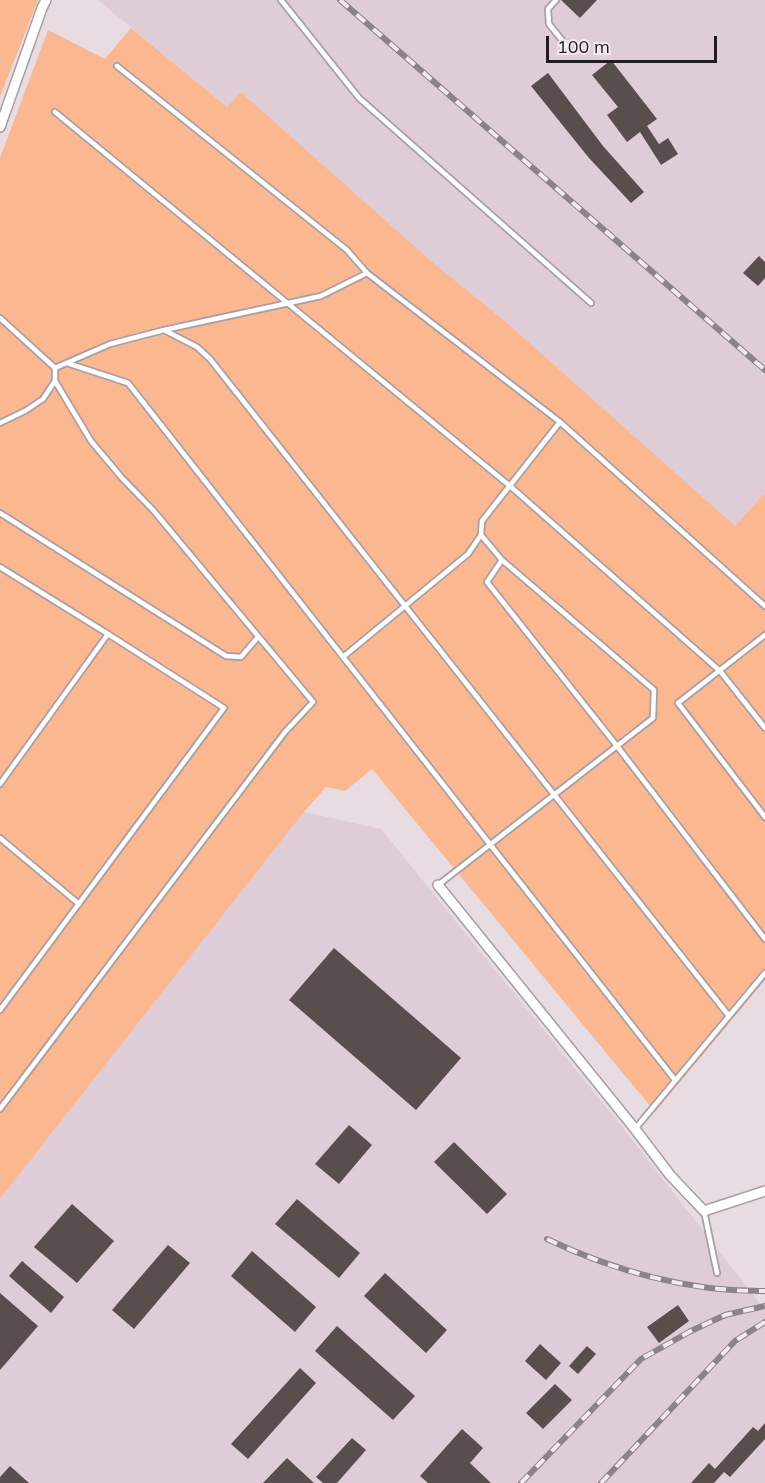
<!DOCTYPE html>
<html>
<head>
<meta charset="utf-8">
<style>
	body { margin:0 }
	#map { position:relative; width:765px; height:1483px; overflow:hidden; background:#e6dce1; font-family:Mulish,sans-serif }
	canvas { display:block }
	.scale { position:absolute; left:546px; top:36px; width:171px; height:27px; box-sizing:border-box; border:3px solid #201d1e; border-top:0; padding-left:8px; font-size:18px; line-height:21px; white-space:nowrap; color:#201d1e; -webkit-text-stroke:4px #f3e9ee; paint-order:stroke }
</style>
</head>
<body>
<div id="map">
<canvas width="765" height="1483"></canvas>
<div class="scale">100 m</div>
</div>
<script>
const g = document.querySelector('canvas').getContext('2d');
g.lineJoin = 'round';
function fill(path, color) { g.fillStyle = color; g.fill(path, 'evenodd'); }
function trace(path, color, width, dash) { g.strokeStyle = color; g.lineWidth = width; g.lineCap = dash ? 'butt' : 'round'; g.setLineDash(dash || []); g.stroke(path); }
const built = new Path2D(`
	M98,0H765V493L735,526L506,322L431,261L241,92L227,107Z
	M304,812L381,829L631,1138L765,1310V1483H0V1199Z`);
const green = new Path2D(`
	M0,0H38L0,97Z
	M131,28L227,107L241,92L431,261L506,322L735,526L765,493V980L655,1112L372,769L345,791L326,787L304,812L0,1199V158L48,30L105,59Z`);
const building = new Path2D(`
	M561,0H597L580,18Z
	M611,60L657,119L647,126L659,144L668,138L678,154L661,165L640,132L627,142L607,115L618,107L592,75Z
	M548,73L603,146L644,192L631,203L589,158L531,86Z
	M759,256L765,262V278L758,286L743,273Z
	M334,948L461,1058L416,1110L289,1000Z
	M349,1125L372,1145L339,1184L315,1164Z
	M454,1142L507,1194L487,1214L434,1162Z
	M297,1199L360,1253L339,1278L275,1224Z
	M72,1204L114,1241L77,1283L34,1247Z
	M168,1245L190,1263L134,1329L112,1310Z
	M252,1251L316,1307L295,1332L231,1276Z
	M22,1261L64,1297L51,1313L9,1276Z
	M385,1273L447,1330L426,1353L364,1296Z
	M0,1293L38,1326L0,1370Z
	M678,1305L689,1321L659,1343L647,1327Z
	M337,1326L415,1396L393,1420L315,1351Z
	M540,1344L561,1363L546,1380L525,1361Z
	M587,1346L596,1354L578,1374L569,1366Z
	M300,1368L316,1383L248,1459L231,1444Z
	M555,1384L572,1400L543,1429L526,1413Z
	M765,1423V1439L730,1477L724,1472L714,1483H691L709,1463L715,1469L753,1427L758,1431Z
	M462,1429L483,1448L470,1463L491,1483H428L420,1476Z
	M352,1438L366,1450L337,1483H323L316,1477Z
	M287,1458L314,1483H263Z
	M10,1466L29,1483H0V1477Z`);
const service = new Path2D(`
	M281,0L359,98L591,303
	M556,0L548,9L549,24L569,49
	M117,66L347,250L367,273L560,422L765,606
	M55,112L510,486L720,671L765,728
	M0,318L55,368L110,344L164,330L321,296L367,273
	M164,330L197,347L210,359L729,1016
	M67,363L128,383L675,1080
	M0,423L25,411L43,399L55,381
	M0,513L226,656L241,657L258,637
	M502,560L487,582L617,746L765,939
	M0,567L108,634L0,784
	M765,635L678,703L765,817
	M343,657L468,554L481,535
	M0,838L79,904
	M438,885L653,718L654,690L502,560L481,535L482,521L560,422
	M0,1010L224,708L108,634
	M0,1109L285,732L313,702L153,510L122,478L91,441L55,381V368
	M635,1129L765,973
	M704,1211L717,1273`);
const minor = new Path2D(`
	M0,127L42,8L46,0
	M438,885L635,1129L670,1175L704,1211L765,1191`);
const rail = new Path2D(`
	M340,0L765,370
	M547,1239C614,1271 690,1292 765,1291
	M521,1483L641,1359L689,1332L725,1315L765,1306
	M601,1483L735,1341L765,1322`);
fill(built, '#decdd6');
fill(green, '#fbb78f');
fill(building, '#584e4e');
trace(service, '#a89ea3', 8);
trace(minor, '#a89ea3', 12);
trace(service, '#fff', 4.5);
trace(minor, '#fff', 9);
trace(rail, '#8a8387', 6);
trace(rail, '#f3e9ee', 4, [11]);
</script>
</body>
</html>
